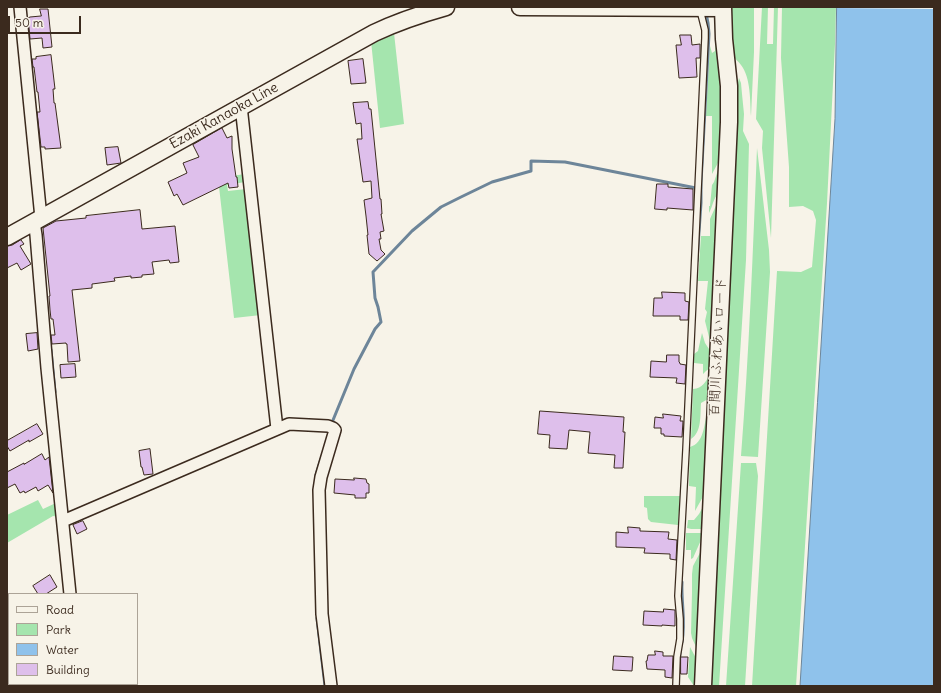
<!DOCTYPE html>
<html>
<head>
<meta charset="utf-8">
<style>
	body { margin:0 }
	#map { position:relative; width:941px; height:693px; overflow:hidden; background:#f7f3e8; font-family:Delius,sans-serif }
	canvas { display:block }
	.frame { position:absolute; inset:0; border:8px solid #3b2a1e; pointer-events:none }
	.legend { position:absolute; left:8px; top:593px; width:130px; height:92px; box-sizing:border-box; background:#f7f3e8; border:1px solid #aca397; margin:0; padding:5px 7px; list-style:none; font-size:12px; color:#3b2a1e }
	.legend li { display:flex; align-items:center; gap:8px; height:20px }
	.legend b { width:20px; border:1px solid #aca397 }
	.scale { position:absolute; left:8px; top:16px; width:73px; height:18px; box-sizing:border-box; border:2px solid #3b2a1e; border-top:0; padding-left:5px; font-size:12px; line-height:14px; white-space:nowrap; color:#3b2a1e; -webkit-text-stroke:3px #f7f3e8; paint-order:stroke }
</style>
</head>
<body>
<div id="map">
<canvas width="941" height="693"></canvas>
<div class="frame"></div>
<ul class="legend">
<li><b style="height:5px;background:#f7f3e8"></b>Road</li>
<li><b style="height:11px;background:#a5e5ae"></b>Park</li>
<li><b style="height:11px;background:#8fc2eb"></b>Water</li>
<li><b style="height:11px;background:#debfeb"></b>Building</li>
</ul>
<div class="scale">50 m</div>
</div>
<script>
const g = document.querySelector('canvas').getContext('2d');
g.lineJoin = 'round';
function fill(path, color) { g.fillStyle = color; g.fill(path, 'evenodd'); }
function trace(path, color, width, dash) { g.strokeStyle = color; g.lineWidth = width; g.lineCap = dash ? 'butt' : 'round'; g.setLineDash(dash || []); g.stroke(path); }
function drawText(font, color, halo, rows, align = 'center') {
  g.font = font + ' Delius,"Klee One",sans-serif'; g.lineWidth = 3; g.setLineDash([]); g.textBaseline = 'middle'; g.strokeStyle = halo; g.fillStyle = color; for (const [text, x, y, turn = 0] of rows) {
    g.save(); g.translate(x, y); g.rotate((+turn || 0) * Math.PI / 180); g.textAlign = isNaN(turn) ? turn : align; if (halo) g.strokeText(text, 0, 0); g.fillText(text, 0, 0); g.restore();
  }
}
const green = new Path2D(`
	M730,7H754V52L751,116C750,101 751,78 741,65C739,62 735,59 733,56Z
	M762,7H768L767,44H773L774,7H778L771,238L762,148L763,131L756,119Z
	M782,7H836L835,44L827,203L796,686H752L777,271L801,272L812,267L816,220L813,211L803,206L789,207V167L781,58Z
	M717,28L724,104L722,156L719,161L712,174V116H706L710,46L712,53L715,51Z
	M394,33L404,124L380,128L371,41Z
	M739,78L741,83L742,94L744,114L743,131L749,144L746,260L719,686H708L734,99Z
	M757,148L769,250L770,272L758,457L741,456C749,354 753,251 757,148Z
	M721,164L719,193C713,198 713,206 709,213V206H710L712,185L714,182L719,167Z
	M245,174V182L227,185L228,191L246,189L261,315L234,318L218,178Z
	M718,201L711,342L710,341L705,321L707,312L705,309L708,281H698L701,236H710V219Z
	M702,333L705,343L711,352L710,368L706,371L703,374V364L694,363V354L698,351Z
	M710,375L708,399L701,403C700,415 702,432 691,439L693,389C703,388 705,382 710,375Z
	M709,411L705,493L695,511L696,487L689,486L690,447C704,443 704,425 707,413Z
	M741,463H756L758,476L745,686H726Z
	M644,496H680L678,525L651,522L648,519L647,508L644,507Z
	M38,500L43,509L58,502L60,517L53,516L7,543V515Z
	M705,503L703,526L701,529H691L687,528L688,520H694L699,514Z
	M686,533H701V540L693,558L691,559V550H686Z
	M703,547L698,648L696,647L692,638L691,633L692,593V574L693,566Z
	M690,647L697,660L695,686H694L688,677Z`);
const water = new Path2D(`
	M837,7H934V686H800L835,119Z`);
const pier = new Path2D(`
	M835,7H934V9L835,8Z`);
const stream = new Path2D(`
	M697,261L701,203V183L709,34L708,23L706,13
	M51,350L55,392
	M331,425L354,369L375,329L381,322L378,307L375,298L373,272L412,231L441,207L461,197L492,182L531,171V161L565,162L701,189
	M316,475L321,459
	M682,582C681,603 686,622 682,642
	M317,618L325,686
	M679,664L680,652`);
const building = new Path2D(`
	M40,9H48L52,47L43,48L42,38L30,39L28,18L30,17L41,16Z
	M680,35H691L692,45L700,44V58H696L697,77L679,78L676,45H681Z
	M51,55L55,89H53L54,103H55L61,148L45,149V147H41L37,112H40L38,92H37L34,67H33L32,59H36V57Z
	M363,59L366,83L351,84L348,61Z
	M368,102L369,109H371L380,199H381L382,214H381L384,231L380,232L381,239H379L381,250L385,254L377,261L369,254L367,235H368L366,216L364,200L372,198L371,181L363,182L357,139H362L361,123L356,124L353,103Z
	M222,128L227,138L232,136V149L236,177H237L238,187L229,188L228,183L183,205L177,194L174,196L168,182L187,173L183,163L199,157L193,145Z
	M118,147L121,163L107,165L105,148Z
	M657,184H668V187L693,189V210L667,208V210L655,209Z
	M140,210L142,229L175,226L179,262L170,263L169,260L152,262L154,274L142,275V277L131,278V276L114,278L115,281L92,284V288L72,290L80,361L68,362L67,344H66V343L52,344L51,335H55L53,319H51L50,310L49,296H50L43,228L56,221L86,218V216Z
	M21,240L24,244L20,246L31,264L21,270L17,263L7,268V246L12,245Z
	M662,292L685,293V301L689,302L688,320H680V316H653L654,298H662Z
	M37,333L38,349L28,351L26,334Z
	M667,355H679V362L680,363V364L686,365L685,384L676,383L677,378L650,377L651,361L666,362Z
	M75,364L76,377L61,378L60,365Z
	M540,411L624,417L623,432H625L623,468H614L615,455L588,453L590,432L569,430L567,449L549,448L550,435L538,434Z
	M663,414L681,416L680,421H683L682,437L664,436V434H661V428H654L655,417L663,418Z
	M37,424L43,434L29,442V440L10,451L7,446V441Z
	M150,449L153,474L144,475L142,467H141L139,451Z
	M42,454L45,460L49,457L53,493L48,485L38,491L36,487L25,493L24,491L20,493L15,484L7,488V472L24,463V464Z
	M354,478L366,479L367,483L369,484V493H366V498H355V495L334,493L335,479L354,480Z
	M83,521L87,529L77,534L73,525Z
	M628,527L640,528V531L669,532L668,539L677,540L676,560L670,559V554L644,553L645,548L616,547V532L628,533Z
	M50,575L57,587L46,594H38L33,586Z
	M664,609L675,610V626L662,625V626L643,625L644,611L663,612Z
	M655,651L663,652V656H673L672,678L665,677V670L647,669L646,661H647L648,655H655Z
	M614,656L633,657L632,671L613,670Z
	M681,657H688L687,674H681Z`);
const lane = new Path2D(`
	M676,686L677,657L680,639V619L678,596L686,450L705,38V30L700,10`);
const street = new Path2D(`
	M20,7L41,218
	M241,106L277,429
	M34,222L36,235L47,368L70,594
	M63,521L289,424L328,426L333,428L335,430L321,477L319,490L322,614L331,686
	M80,684V686`);
const secondary = new Path2D(`
	M520,7L723,8
	M7,237L374,33C397,22 421,14 446,7
	M703,686L729,122V86L724,39L723,7`);
const streetNames = [
	["Ezaki Kanaoka Line",224,116,-29],
	["百間川ふれあいロード",718,347,-87]
];
fill(green, '#a5e5ae');
fill(water, '#8fc2eb');
trace(water, '#6d8599', 1);
fill(pier, '#f7f3e8');
trace(stream, '#6d8599', 3);
fill(building, '#debfeb');
trace(building, '#3b2a1e', 1);
trace(lane, '#3b2a1e', 8);
trace(street, '#3b2a1e', 14);
trace(secondary, '#3b2a1e', 19);
trace(lane, '#f7f3e8', 5.5);
trace(street, '#f7f3e8', 11);
trace(secondary, '#f7f3e8', 16);
drawText('14px', '#3b2a1e', '#f7f3e8', streetNames);
</script>
</body>
</html>
